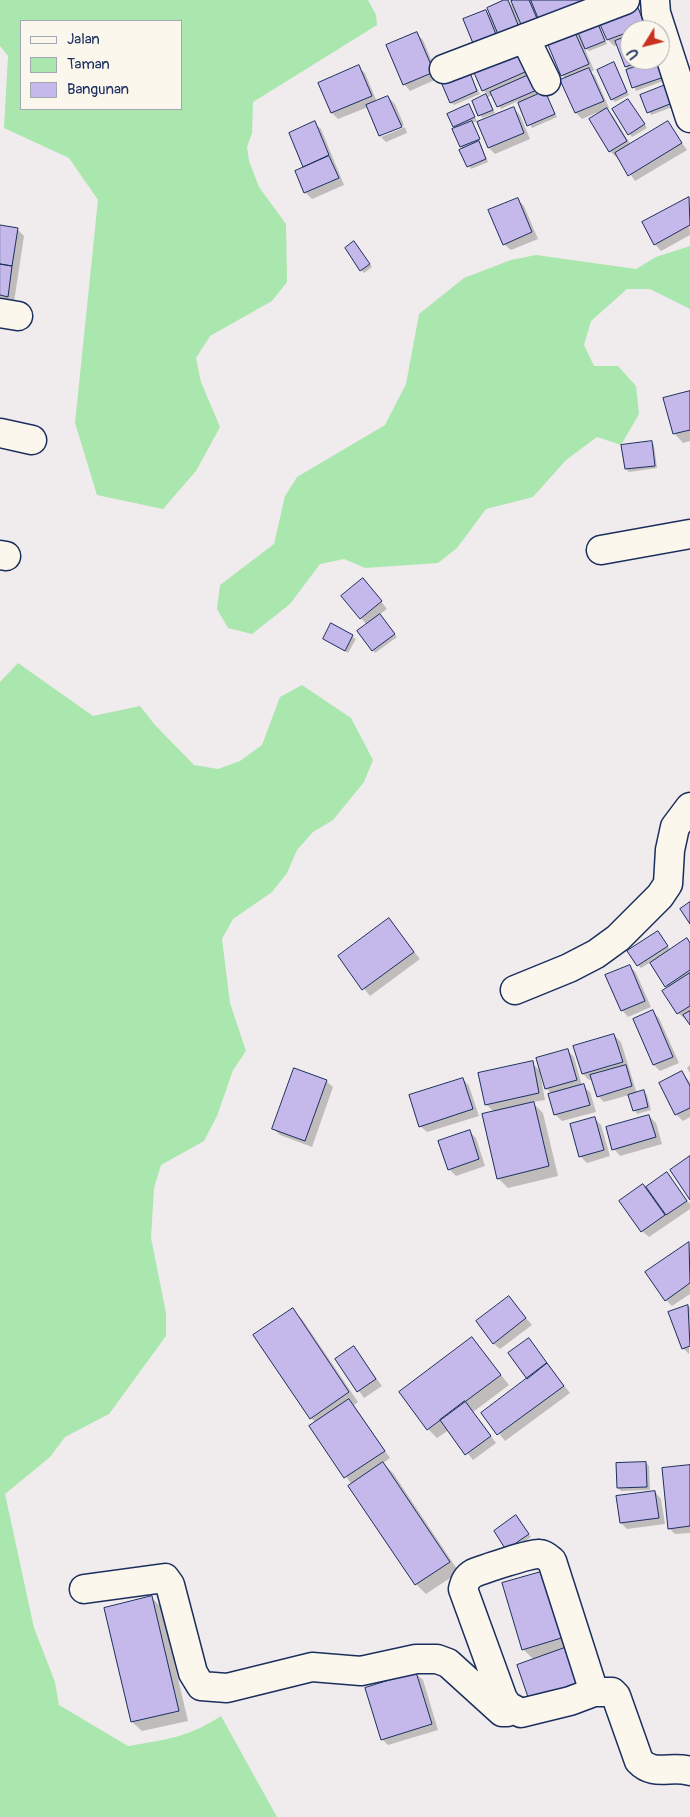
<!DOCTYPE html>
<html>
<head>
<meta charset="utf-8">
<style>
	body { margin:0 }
	#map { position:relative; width:690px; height:1817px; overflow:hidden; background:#f0ebec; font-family:Pangolin,sans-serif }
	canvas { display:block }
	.legend { position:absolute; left:20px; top:20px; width:162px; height:90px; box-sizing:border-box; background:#fbf7ec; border:1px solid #a1a7b3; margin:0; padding:6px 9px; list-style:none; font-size:15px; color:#1b2f5e }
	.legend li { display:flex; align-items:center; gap:10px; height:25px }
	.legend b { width:25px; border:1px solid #a1a7b3 }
	.north { position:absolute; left:620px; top:20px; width:50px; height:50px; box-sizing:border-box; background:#fbf7ec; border:1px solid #a1a7b3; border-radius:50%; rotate:234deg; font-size:14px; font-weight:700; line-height:20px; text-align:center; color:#1b2f5e }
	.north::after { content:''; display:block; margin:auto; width:18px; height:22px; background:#c8321e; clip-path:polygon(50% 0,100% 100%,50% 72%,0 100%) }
</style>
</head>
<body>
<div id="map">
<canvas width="690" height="1817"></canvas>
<ul class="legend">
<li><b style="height:6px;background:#fbf7ec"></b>Jalan</li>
<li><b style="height:14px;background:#a9e7ae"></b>Taman</li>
<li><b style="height:14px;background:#c4b9ea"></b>Bangunan</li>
</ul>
<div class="north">U</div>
</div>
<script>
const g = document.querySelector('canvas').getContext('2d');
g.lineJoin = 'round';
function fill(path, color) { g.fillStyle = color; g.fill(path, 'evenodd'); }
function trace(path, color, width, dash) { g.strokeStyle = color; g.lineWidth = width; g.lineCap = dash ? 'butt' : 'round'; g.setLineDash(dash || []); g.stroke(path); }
const green = new Path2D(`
	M0,0H368L376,15L377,25L253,102L252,133L247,147L249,161L259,187L286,224L287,282L272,301L210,336L196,358L201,382L220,427L196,471L163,509L97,495L75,423L98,200L69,158L4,128L8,56L0,46ZM21,21H181V109H21Z
	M690,246V309L650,289H627L591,321L584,345L594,366H618L636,386L639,414L621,445L597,437L566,460L533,497L486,509L457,548L438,563L365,568L344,559L320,564L290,604L252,634L228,628L217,609L220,585L274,544L285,496L297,477L385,425L406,384L419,314L464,278L511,260L536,255L636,269L656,257Z
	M18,663L93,716L140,706L155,725L194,765L218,769L240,761L262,745L280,697L302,685L351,718L373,760L364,782L333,820L313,832L297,850L287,873L272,892L233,919L222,939L230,1003L246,1051L233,1070L217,1116L204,1141L161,1165L154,1188L151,1238L166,1313V1336L109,1414L65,1437L50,1457L5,1494L34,1628L55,1682L59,1705L128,1746C165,1740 189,1737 221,1716L277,1817H0V682Z`);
const shadow = new Path2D(`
	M507,0L516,9L517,0H530L534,4L532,0H584L592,17L540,24L533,78L540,95L544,93L547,96L557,117L532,128L518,101L501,109L493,95L488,97L495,113L482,118L473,101L488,95L483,90L486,11L493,19Z
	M637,6L643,13L650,30H630V60H660L669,79L636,91L618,45L614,46L604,36Z
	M599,24L607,44L589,51L583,45L594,70L591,72L595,76L609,108L606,109L613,116L631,145L668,123L687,150L635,181L618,156L616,157L610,151L601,111L582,119L576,113L562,81L566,79L562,75L573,30L583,40Z
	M416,33L423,40L439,78L410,91L404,84Z
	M613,63L629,95L615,102L612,99Z
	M358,67L365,73L377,102L388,97L395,104L404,125L381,134V137L405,127L407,133L386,142L380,136L368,107L338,119L332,113L319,83Z
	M468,72L480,94L454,105L451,102Z
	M642,96L678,105L651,115Z
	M631,103L647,128L632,137L613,109Z
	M469,106L477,121L472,123L488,162L471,169L454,130L456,128L454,126Z
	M513,108L520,115L530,139L495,154L489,148Z
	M314,123L321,129L344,185L312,199L305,192V168L290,133Z
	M517,199L524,206L538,239L511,250L504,244Z
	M688,199L690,235L661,251L655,244Z
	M0,227L17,229L24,236L14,302L0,300Z
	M357,246L372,267L364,273L361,270Z
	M690,393V441L683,443L674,433Z
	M651,442L654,445L657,468L629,472L626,469Z
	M369,586L387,609L379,615L397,637L375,653L373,650L367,625L343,596Z
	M332,625L356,639L348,653L324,639Z
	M389,920L420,959L370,996L339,957Z
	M661,935L670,950L687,940L690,943V1023L678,1013L664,992L669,989L651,962L641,968L638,965Z
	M630,966L636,973L651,1007L628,1017L622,1010Z
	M653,1012L659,1018L679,1063L660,1071L654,1065Z
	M614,1035L621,1042L637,1094L644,1092L647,1095L651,1110L637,1114L629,1095L604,1102L598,1096L593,1079L589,1080L583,1074L575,1047Z
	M568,1051L574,1057L582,1086L590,1092L596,1112L562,1121L556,1115L550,1095L552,1094L546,1088L541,1073H540L545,1100L532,1102L543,1113L558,1176L508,1188L498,1178L494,1112L486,1104L532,1063L541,1072Z
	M690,1065V1073L687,1068Z
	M682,1073L690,1082V1117L683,1121L676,1114Z
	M463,1079L469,1086L479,1116L427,1132L420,1126Z
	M326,1081L333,1087L312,1147L280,1135L274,1129Z
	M649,1116L656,1123L662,1144L620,1156L614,1149Z
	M594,1118L601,1125L610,1156L587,1163L580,1156Z
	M470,1132L476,1138L485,1166L456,1176L449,1169Z
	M667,1174L690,1204V1209L649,1237L642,1231L643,1186L652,1195Z
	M689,1243L690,1294L672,1306L666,1300Z
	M509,1298L532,1325L500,1349L493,1343Z
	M688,1306L690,1308L689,1354L683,1348Z
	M292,1309L302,1319L358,1402L354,1405L390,1458L383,1463L393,1473L459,1572L426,1594L416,1584L350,1486L352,1485L311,1426L316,1423L311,1418Z
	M472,1338L509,1385L473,1412L496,1443L473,1460L449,1430L437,1438L428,1429Z
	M528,1340L570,1393L505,1441L483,1413L529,1379Z
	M354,1348L382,1386L364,1398L337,1360Z
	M646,1463L649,1466L650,1490L621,1491L618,1488Z
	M690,1466V1533L675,1534L669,1528Z
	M655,1492L661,1499L665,1524L627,1529L621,1523Z
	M519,1520L531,1537L510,1552L507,1549Z
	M548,1571L588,1688L536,1706L534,1660L523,1649Z
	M152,1598L161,1607L188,1721L142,1731L132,1722Z
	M416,1674L423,1680L438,1730L388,1745L382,1739Z`);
const building = new Path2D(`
	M504,0H508L523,37L503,46L487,8Z
	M514,0H529L542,30L526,36L511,1Z
	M531,0H582L586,10L543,29Z
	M637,5L645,26L607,40L598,20Z
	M486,10L500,44L477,53L463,19Z
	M596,19L605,41L585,49L576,28Z
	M573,28L589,64L561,76L546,40Z
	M417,32L434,72L403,85L386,45Z
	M630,35V60H645L625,67L615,41Z
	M524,46L534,68L482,91L472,68Z
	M654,60H660L667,76L632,88L626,70Z
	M614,62L627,92L611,100L597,70Z
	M359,65L372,96L331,113L318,83Z
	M589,68L604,101L575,113L560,80Z
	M469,70L477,91L450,103L441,82Z
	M531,74L537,90L497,107L490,92Z
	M668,84L675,102L647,113L640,95Z
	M545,91L555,114L527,126L518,103Z
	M486,94L493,110L478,116L472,101Z
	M388,96L402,127L379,136L366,105Z
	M628,99L645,124L628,135L612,109Z
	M469,104L475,117L453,127L447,114Z
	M514,107L524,133L488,148L477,122Z
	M607,108L627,141L609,152L589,119Z
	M315,121L329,155L303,167L289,133Z
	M472,121L480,139L460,147L452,129Z
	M668,121L682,143L628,176L615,153Z
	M479,141L486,159L467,167L459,150Z
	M329,156L339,178L304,193L295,171Z
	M689,197L690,225L654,245L642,222Z
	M518,198L532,232L503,245L488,210Z
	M0,225L18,228L12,266L0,264Z
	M354,241L370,264L360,271L345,248Z
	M0,264L12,266L8,297L0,295Z
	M690,391V430L673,434L663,398Z
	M652,441L655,466L625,469L621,445Z
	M363,578L382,601L360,619L341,596Z
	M380,614L395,634L372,651L357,631Z
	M331,623L353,635L345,651L323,639Z
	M690,902V924L680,909Z
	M389,918L414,952L362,990L338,956Z
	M658,931L668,946L637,966L627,951Z
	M687,938L690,943V970L665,987L650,963Z
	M630,965L645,1001L621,1011L605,975Z
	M690,973V1006L677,1014L662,991Z
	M653,1010L673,1057L653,1065L633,1019Z
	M690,1011V1025L683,1015Z
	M614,1034L623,1062L582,1074L573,1046Z
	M568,1049L577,1080L545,1089L536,1058Z
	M533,1061L539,1093L485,1105L478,1073Z
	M626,1065L632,1086L597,1097L590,1075Z
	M294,1068L327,1080L305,1141L272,1129Z
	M682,1071L690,1086V1108L675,1115L659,1083Z
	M463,1078L473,1109L419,1127L409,1095Z
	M584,1084L590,1105L554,1115L548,1094Z
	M644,1090L648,1107L633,1111L628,1095Z
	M534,1102L549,1166L497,1179L482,1114Z
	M649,1115L656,1137L612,1150L606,1127Z
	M595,1117L604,1150L579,1157L570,1124Z
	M470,1130L479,1159L448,1170L438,1141Z
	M690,1156V1200L670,1170Z
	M667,1172L687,1201L666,1215L646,1187Z
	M643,1184L665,1215L641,1232L619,1201Z
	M689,1242L690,1283L665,1301L645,1272Z
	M509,1296L526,1318L493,1344L476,1321Z
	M688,1305L690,1346L682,1349L668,1312Z
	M293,1308L349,1392L310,1419L253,1335Z
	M472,1337L501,1375L427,1430L399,1392Z
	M529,1338L547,1363L527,1379L508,1353Z
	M354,1346L376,1379L357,1392L335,1359Z
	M547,1363L564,1386L497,1435L481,1413Z
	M349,1399L385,1451L344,1478L309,1426Z
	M465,1401L491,1436L465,1455L440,1420Z
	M383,1462L450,1562L415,1585L348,1486Z
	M646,1462L647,1487L617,1488L616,1463Z
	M690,1465V1526L668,1529L662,1468Z
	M655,1491L659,1518L620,1523L616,1496Z
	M516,1515L529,1534L506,1550L494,1531Z
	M548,1570L568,1636L522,1650L502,1583Z
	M152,1596L179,1711L131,1722L104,1608Z
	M570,1646L583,1682L529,1700L517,1665Z
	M416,1672L432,1724L381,1740L365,1688Z`);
const minor = new Path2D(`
	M655,0L656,13L690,118
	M525,38L546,81
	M444,69L625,0
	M0,313L18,316
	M0,433L32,440
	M601,550L690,534
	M0,555L6,556
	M515,990L569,968L596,954L618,938L660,896L668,884L670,850L675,827L690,807
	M84,1589L165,1578L170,1585L193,1673L201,1686L227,1688L312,1667L361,1671L416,1659H437L448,1663L502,1712H507
	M594,1692L552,1561C547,1557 544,1554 538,1554C532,1553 481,1570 474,1573C467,1577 465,1581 463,1589L503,1699L508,1706L521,1713L570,1701L594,1692H612L616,1696L639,1761C654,1777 671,1765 690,1771`);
fill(green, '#a9e7ae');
fill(shadow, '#0003');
fill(building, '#c4b9ea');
trace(building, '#1b2f5e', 1);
trace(minor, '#1b2f5e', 31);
trace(minor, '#fbf7ec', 28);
</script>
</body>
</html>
